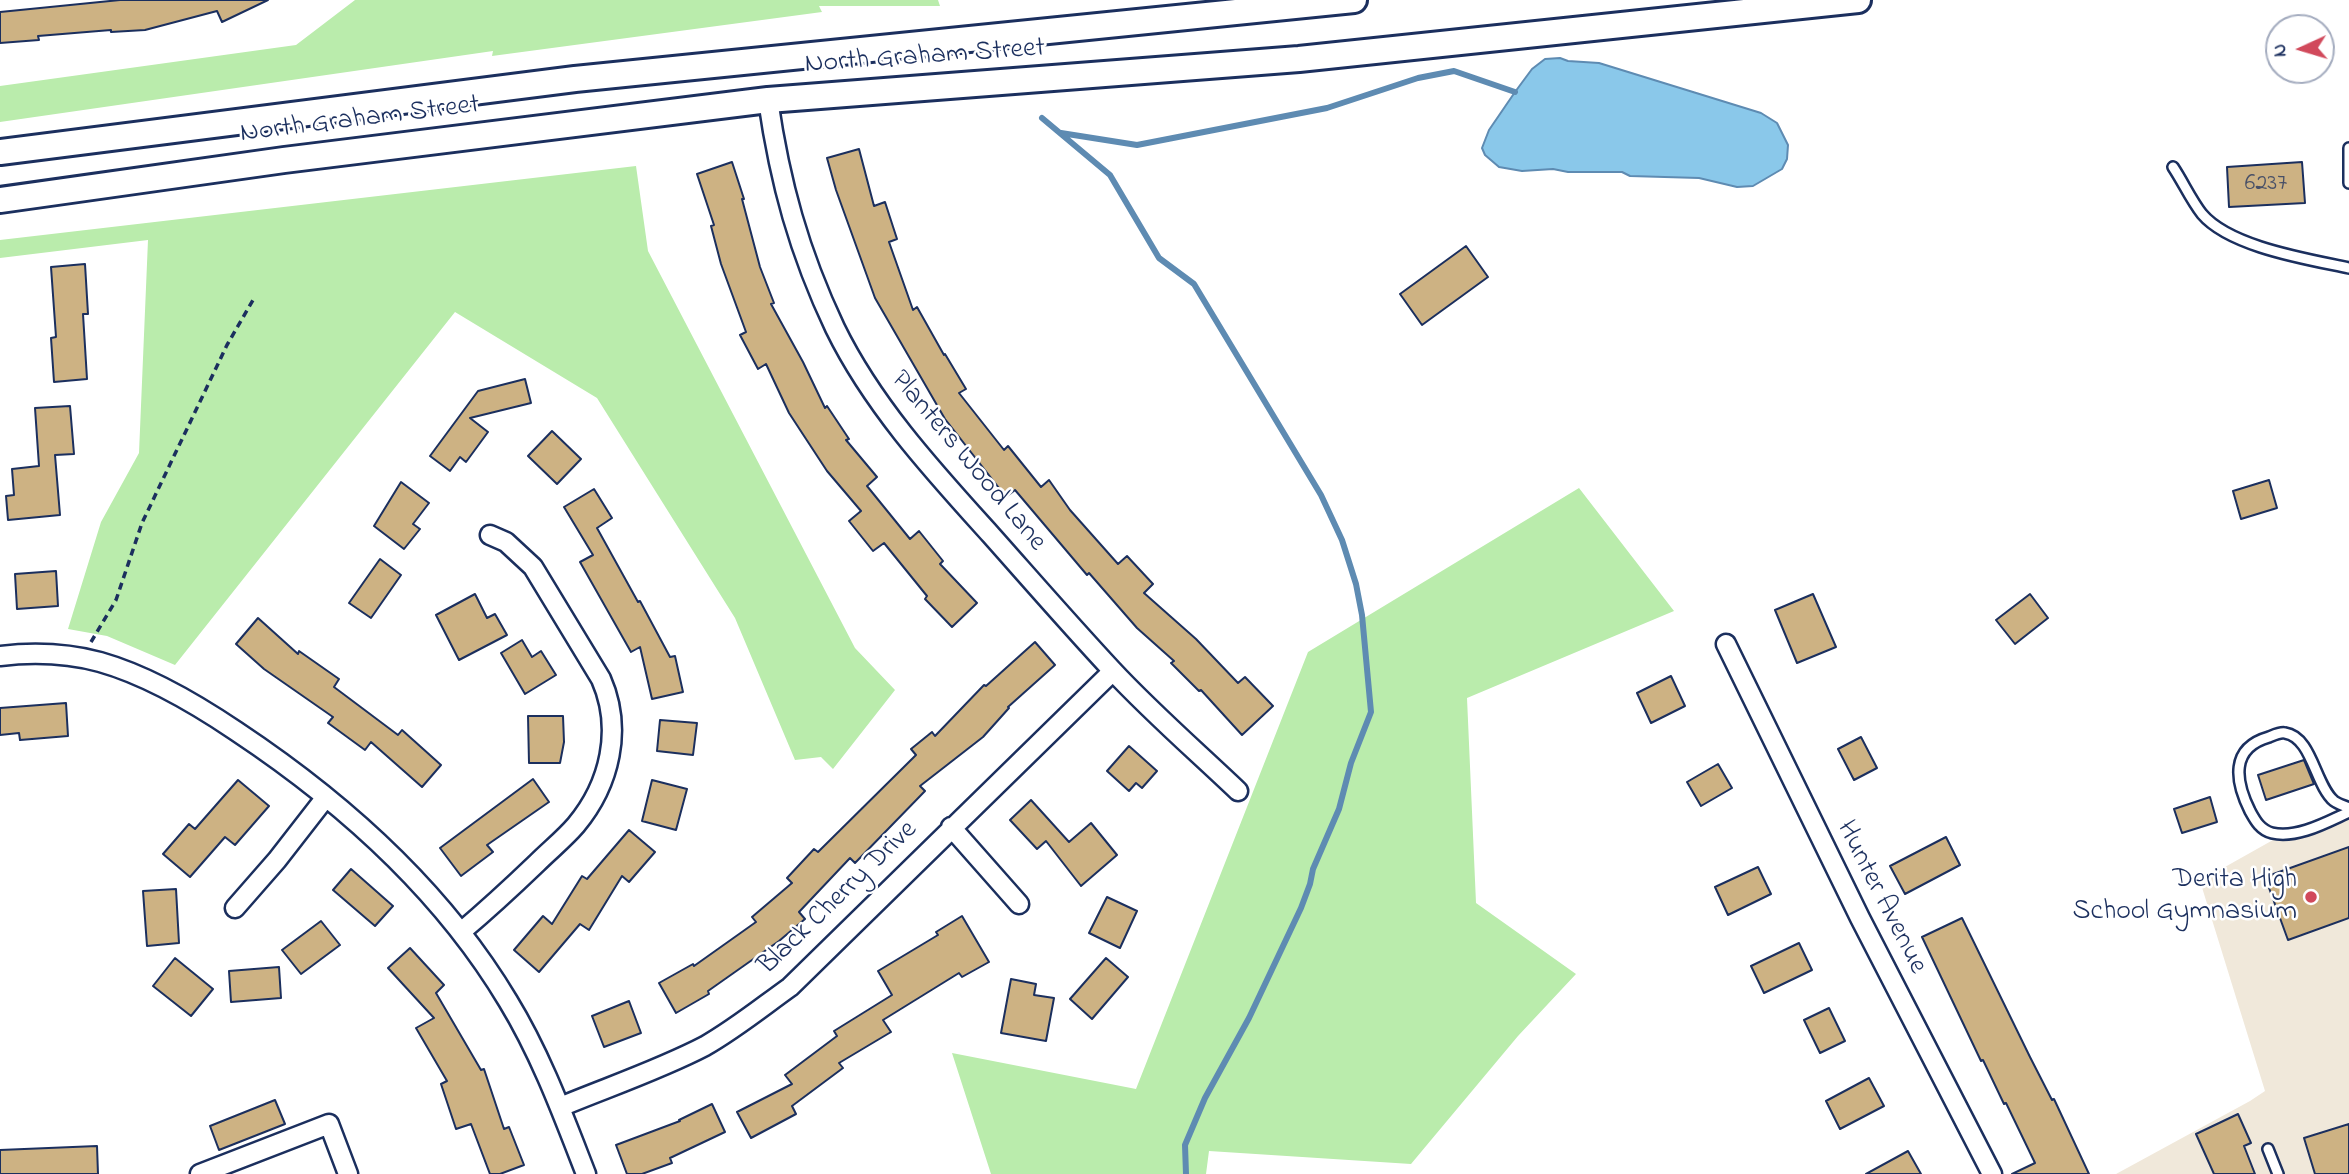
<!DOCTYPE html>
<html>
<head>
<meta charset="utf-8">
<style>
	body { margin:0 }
	#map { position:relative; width:2349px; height:1174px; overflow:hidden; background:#fff; font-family:"Indie Flower",sans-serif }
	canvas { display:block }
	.north { position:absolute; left:2265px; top:14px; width:70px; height:70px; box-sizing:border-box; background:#fff; border:2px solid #a4acbf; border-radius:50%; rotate:266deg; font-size:19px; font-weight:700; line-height:28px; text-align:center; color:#1b2f5e }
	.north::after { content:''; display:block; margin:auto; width:24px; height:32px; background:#d1495b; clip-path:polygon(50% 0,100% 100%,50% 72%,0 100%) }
</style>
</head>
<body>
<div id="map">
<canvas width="2349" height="1174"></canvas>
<div class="north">N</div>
</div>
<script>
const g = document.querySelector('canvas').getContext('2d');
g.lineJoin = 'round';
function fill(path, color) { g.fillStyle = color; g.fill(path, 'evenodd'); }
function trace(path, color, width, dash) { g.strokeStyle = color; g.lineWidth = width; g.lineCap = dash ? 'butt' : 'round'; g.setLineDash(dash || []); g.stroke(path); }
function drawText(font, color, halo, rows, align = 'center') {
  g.font = font + ' "Indie Flower",sans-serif'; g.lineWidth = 5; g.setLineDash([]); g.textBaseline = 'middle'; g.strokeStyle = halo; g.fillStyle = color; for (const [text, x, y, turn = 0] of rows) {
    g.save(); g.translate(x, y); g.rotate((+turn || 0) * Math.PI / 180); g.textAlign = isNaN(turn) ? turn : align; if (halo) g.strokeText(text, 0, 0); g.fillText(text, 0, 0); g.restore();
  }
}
const built = new Path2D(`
	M2349,804V1174H2116L2250,1101L2265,1091L2200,881L2273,840Z`);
const green = new Path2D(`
	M355,0H938L940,6H819L822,12L492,56L493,51L0,122V86L296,45Z
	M636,166L648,251L855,648L895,690L833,769L821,757L795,760L735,618L597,398L455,312L175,665L107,636L68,629L101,522L139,453L148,240L0,258V240Z
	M1579,488L1674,611L1467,698L1476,903L1576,974L1518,1036L1411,1164L1209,1151L1206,1174H991L952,1053L1136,1089L1308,652Z`);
const water = new Path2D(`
	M1560,58L1568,61L1599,63L1761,113L1777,123L1788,145L1787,159L1782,169L1753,186L1737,187L1699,178L1630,176L1622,172H1568L1553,169L1522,171L1499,167L1485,155L1482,148L1489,130L1515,92L1532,69L1545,59Z`);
const stream = new Path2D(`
	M1042,118L1110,175L1159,258L1194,284L1321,495L1342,540L1356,584L1362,615L1371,712L1351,763L1339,809L1313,869L1310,884L1301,908L1249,1018L1205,1098L1185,1145L1186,1174
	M1061,133L1137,145L1327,108L1418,78L1454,71L1515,92`);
const building = new Path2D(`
	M120,0H268L222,22L217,11L145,30L111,32V30L38,36L39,40L0,43V12Z
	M859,149L874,206L885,202L897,239L889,242L913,310L917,307L944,355L945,354L966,389L959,393L1004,450L1008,446L1041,487L1049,480L1070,510L1118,564L1127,556L1153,584L1144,593L1196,639L1238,683L1245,677L1273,706L1242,735L1201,690L1199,691L1171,663L1174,661L1137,628L1089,573L1087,575L1015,490L1006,497L945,419L875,298L836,190L827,158Z
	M732,162L744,199H742L760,267L774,303L771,304L803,362L825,408L827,406L849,439L846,440L877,477L867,486L910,539L919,531L943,561L940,564L977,603L952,627L925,599L927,596L884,543L873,551L849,521L861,511L827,471L789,413L766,364L758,369L740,335L746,332L721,264L711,226L714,225L697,174Z
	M2302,162L2305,203L2229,207L2227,167Z
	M1466,246L1488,277L1422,325L1400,294Z
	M85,264L88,314H83L87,379L54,382L51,338L56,337L51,267Z
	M525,379L531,403L470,418L488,432L466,462L460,457L450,471L430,456L478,391Z
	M70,406L74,454L55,455L60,515L8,520L6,496L14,495L12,469L39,466L35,408Z
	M552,431L581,459L557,484L528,456Z
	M2269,480L2277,508L2241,519L2233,491Z
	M401,482L429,503L413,524L420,529L404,549L374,526Z
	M594,489L612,518L597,528L638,602L640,601L670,657L675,656L683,692L652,699L640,647L631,652L580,562L593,555L564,507Z
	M380,559L401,575L371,618L349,603Z
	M56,571L58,606L17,609L15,574Z
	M475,594L487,618L495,614L507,635L459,660L436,615Z
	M1813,594L1836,647L1797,663L1775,610Z
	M2030,594L2048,618L2015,644L1996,620Z
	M258,618L298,654L299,651L339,679L334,687L398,735L402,730L441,765L422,787L371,742L365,750L328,723L333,717L264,669L236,644Z
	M522,640L532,657L541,651L556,675L525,694L501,653Z
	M1035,642L1055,665L1008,707L1009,708L983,737L920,786L925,791L855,863L850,858L799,912L805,919L779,941L708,991L709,994L676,1013L659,983L693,964L694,966L756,922L752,917L792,883L787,878L814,849L818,852L916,755L911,749L932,732L935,736L984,685L986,686Z
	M1671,676L1685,706L1651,723L1637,693Z
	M66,703L68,736L20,740L19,733L0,735V708Z
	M528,716H563L564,742L560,763H529Z
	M660,720L697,723L693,755L657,751Z
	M1861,737L1877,768L1854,780L1838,749Z
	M1129,746L1157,771L1142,788L1136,783L1129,791L1107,771Z
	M2304,760L2314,784L2266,800L2258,775Z
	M1718,764L1732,788L1701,806L1687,782Z
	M533,779L549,802L487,845L493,852L461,876L440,848Z
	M238,780L269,806L235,845L225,837L190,877L163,854L189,824L195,829Z
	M652,780L687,789L676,830L642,821Z
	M2210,797L2217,822L2182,833L2174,809Z
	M1031,800L1069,842L1091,823L1117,855L1081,886L1046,841L1037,849L1010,820Z
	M629,830L655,852L629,882L622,876L589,930L580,924L539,972L514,950L543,916L552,924L582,876L587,879Z
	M1946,837L1960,865L1905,894L1890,866Z
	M2349,847V918L2288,940L2265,877Z
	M1758,867L1771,894L1728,915L1715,887Z
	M351,869L393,906L375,926L333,890Z
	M176,889L179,943L147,946L143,891Z
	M1107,897L1137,911L1120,948L1089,933Z
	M962,916L989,962L962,977L959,973L883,1020L891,1032L839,1063L843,1068L792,1106L796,1114L751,1138L737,1112L792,1084L785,1075L837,1036L834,1031L892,995L878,971L938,935L936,932Z
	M1962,918L2030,1057L2052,1100L2054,1099L2089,1174H2012L2035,1163L2006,1103L2004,1104L1983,1060L1981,1061L1922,937Z
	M321,921L340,945L301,974L282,950Z
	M1799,943L1812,970L1764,993L1751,966Z
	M410,948L444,985L436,993L481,1070L484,1069L504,1129L509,1127L524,1165L500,1174H490L471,1124L456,1129L441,1084L447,1081L416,1028L434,1018L388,968Z
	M175,958L213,989L191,1016L153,986Z
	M1106,958L1128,977L1092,1019L1070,999Z
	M279,967L281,998L231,1002L229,971Z
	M1011,979L1036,984L1034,995L1054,998L1046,1041L1001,1033Z
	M629,1001L641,1033L604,1047L592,1016Z
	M1829,1008L1845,1041L1820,1053L1804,1020Z
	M1869,1078L1884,1106L1840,1129L1826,1101Z
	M275,1100L285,1124L219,1150L210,1126Z
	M712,1104L725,1132L670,1158L672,1163L642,1174H627L616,1145L680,1121L679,1120Z
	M2238,1114L2251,1143L2244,1146L2255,1174H2214L2196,1134Z
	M2349,1124V1174H2315L2304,1138Z
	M97,1146L98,1174H0V1150Z
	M1908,1151L1921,1174H1866Z`);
const path = new Path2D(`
	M91,642L116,600L142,523L227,345L253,300`);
const service = new Path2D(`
	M2349,148V183
	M2173,167C2183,182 2191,200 2202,214C2230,247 2307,259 2349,268
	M2349,808C2345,806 2338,804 2334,801C2315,785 2312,737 2285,733C2280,732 2274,735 2269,737C2230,748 2235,781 2250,811C2255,820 2260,830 2272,833C2297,839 2327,822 2349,812
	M2268,1149L2278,1174`);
const minor = new Path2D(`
	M768,100C780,183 799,252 835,328C873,406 934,472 991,535C1031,580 1071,626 1112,670C1151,712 1196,751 1238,791
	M1726,644L1860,918L1992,1174
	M0,656C34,652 66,653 100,662C146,675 196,704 236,731C343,802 441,889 508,1001C541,1055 563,1115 586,1174
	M951,827L1019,904
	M235,908L277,860L326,797
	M461,932C487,910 512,887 537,863C550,850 564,839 576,825C610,784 623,729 601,679L533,567L506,542L490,535
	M560,1107C608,1087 659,1070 705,1046C735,1029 762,1007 790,987L1113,671
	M200,1174L329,1124L348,1174`);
const secondary = new Path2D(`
	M0,152L575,79L1354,0
	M0,200L284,160L768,100L1299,59L1858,0`);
const markers = [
	[2311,897,7,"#d1495b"]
];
const numberNames = [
	["6237",2266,185]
];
const streetNames = [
	["North Graham Street",925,58,-4],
	["North Graham Street",360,121,-7],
	["Planters Wood Lane",967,462,50],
	["Hunter Avenue",1880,898,63],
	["Black Cherry Drive",839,899,-44]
];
const poiNames = [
	["Derita High",2297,881],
	["School Gymnasium",2297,913]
];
fill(built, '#f0e8da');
fill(green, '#baecac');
fill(water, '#8ac8ea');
trace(water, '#5e8bb2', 2);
trace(stream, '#5e8bb2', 6);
fill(building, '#cdb283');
trace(building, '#1b2f5e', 2);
trace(service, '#1b2f5e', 14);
trace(minor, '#1b2f5e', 23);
trace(secondary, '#1b2f5e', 30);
trace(path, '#1b2f5e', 3.5, [7, 5]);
trace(service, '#fff', 9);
trace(minor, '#fff', 18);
trace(secondary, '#fff', 24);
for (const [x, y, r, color] of markers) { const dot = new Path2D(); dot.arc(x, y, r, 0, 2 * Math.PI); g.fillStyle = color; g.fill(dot); trace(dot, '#fff', 2.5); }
drawText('24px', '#485067', null, numberNames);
drawText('28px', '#1b2f5e', '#fff', streetNames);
drawText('28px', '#1b2f5e', '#fff', poiNames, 'right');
</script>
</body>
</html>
